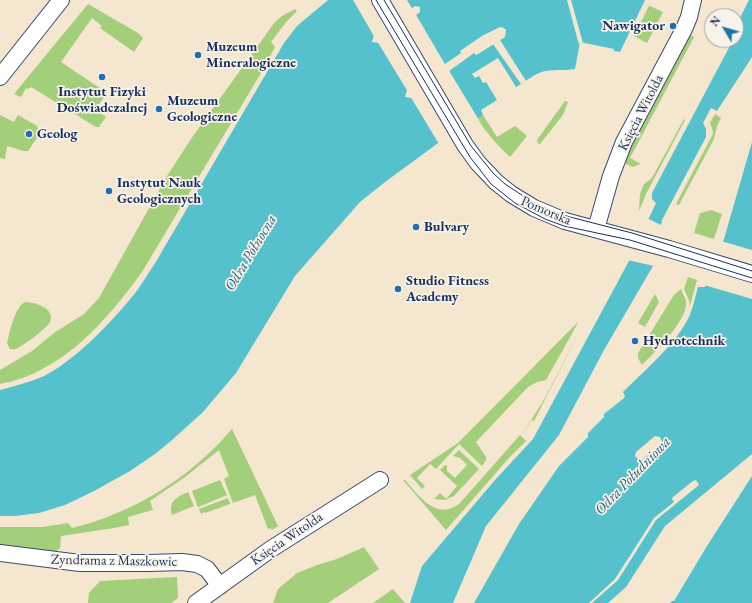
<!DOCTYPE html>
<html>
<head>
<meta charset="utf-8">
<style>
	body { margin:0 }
	#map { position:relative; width:752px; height:603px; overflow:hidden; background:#f4e6cf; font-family:"EB Garamond",serif }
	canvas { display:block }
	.north { position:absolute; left:704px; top:8px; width:40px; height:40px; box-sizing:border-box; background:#f7f3e8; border:1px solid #9fa5b1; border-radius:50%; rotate:308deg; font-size:11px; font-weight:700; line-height:16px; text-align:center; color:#1b2f5e }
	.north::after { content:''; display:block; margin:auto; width:14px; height:18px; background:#1f6fb2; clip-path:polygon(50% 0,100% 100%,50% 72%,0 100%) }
</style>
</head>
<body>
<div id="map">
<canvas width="752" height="603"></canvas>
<div class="north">N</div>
</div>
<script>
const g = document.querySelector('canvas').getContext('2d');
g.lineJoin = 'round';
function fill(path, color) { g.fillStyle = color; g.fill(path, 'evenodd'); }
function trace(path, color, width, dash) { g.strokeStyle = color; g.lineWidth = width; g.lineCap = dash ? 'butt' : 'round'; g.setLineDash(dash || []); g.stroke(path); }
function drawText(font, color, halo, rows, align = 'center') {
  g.font = font + ' "EB Garamond",serif'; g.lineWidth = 3.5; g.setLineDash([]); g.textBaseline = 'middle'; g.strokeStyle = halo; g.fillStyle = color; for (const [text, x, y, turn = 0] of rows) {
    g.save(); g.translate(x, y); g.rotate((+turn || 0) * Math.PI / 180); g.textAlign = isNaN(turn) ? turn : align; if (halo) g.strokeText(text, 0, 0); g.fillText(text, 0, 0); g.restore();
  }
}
const green = new Path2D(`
	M88,4L138,33L143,38L134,52L100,28L102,26L92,18L61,62L107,93L95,110L106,117L99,127H96L31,87L28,89L26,88L21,97L14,94Z
	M649,6H650L663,12L647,43L634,36Z
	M295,9L297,11L287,21L271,42L275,47L264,68L142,272C107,320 62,373 0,384V370L32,351L54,333L84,314L99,298L167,176L193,136L275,22L282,16Z
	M688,34L694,37L693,39L630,158L641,164L633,167L626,164L624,158Z
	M565,101L568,102L563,115L539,145L537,140Z
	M715,114L721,118L717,126L714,139L679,205L676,204L713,134L712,128L710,123Z
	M0,115L14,122L18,115L37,126L39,135L28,151H24L7,146L5,159L0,158Z
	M483,115L497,137L515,126L527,136L510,157C498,145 486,133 478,119Z
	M684,119L685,120L646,194L639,211L640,194L644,184L652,178Z
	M711,210L722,214L714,239L694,233L700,213Z
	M688,277L697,280L690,306L689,300L684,289Z
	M681,289C682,293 685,297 686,301C689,319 654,353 642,365L638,358V353L674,295Z
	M655,294L659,302L645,327L638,323Z
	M25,302C34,302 56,308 50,322C47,328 23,346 16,349C13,350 13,349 10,349L7,343C10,332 14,308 25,302Z
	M579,321L546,380L537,382L528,387L476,442L486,457V460L482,466L459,444L436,469L430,464L417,478L425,486L422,489L410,475L458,443Z
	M585,321L534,421L532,420L523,433L545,398Z
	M232,429L278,526L272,530L270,528L268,529L255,495L233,503L224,479L229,476L219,450L185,477L150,501L153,510L128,517L129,525L114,528L61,536L60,548L52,555L0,547V527H42L68,523L72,528C134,513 190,478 232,429Z
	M520,435L526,441L508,459L446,530L403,480H405C419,496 437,522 460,503Z
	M459,450L479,469L454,496L445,500L434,499L440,493L446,499L457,486L440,470L445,465L447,466V471L455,478L467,465L460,458L453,456Z
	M220,480L227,495L198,507L192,491Z
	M188,492L194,506L172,515C168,501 177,497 188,492Z
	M228,498L230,504L205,513V512L201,514L199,509Z
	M364,547L379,569L328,603H273L278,589L297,573L317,565L337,559Z
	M177,577L178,598L171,603H88L89,593L100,581Z
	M393,589L405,603H373Z`);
const water = new Path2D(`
	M328,0H645L620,52L614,51V49L580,42L575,69C565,71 555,69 545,71C535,73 525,82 516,87L498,58L472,74L475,78L479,76L483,83L486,82L497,100L481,110L483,115L478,119L475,116L385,182L360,202L295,276L236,373L203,412L172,440L155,454L130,471L94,491L65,505L39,513L15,516H0V390C15,386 30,382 44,376C75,360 109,325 131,298C140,288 146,276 154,265L284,43L297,26ZM415,6L420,7V12L379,43L372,42L374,35ZM500,27L504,28L506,30L505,37L478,54L476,55L474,53L412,98L405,97L407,90L461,53L460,51L482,36Z
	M749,0H752V57L717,111L711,108L703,123L706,129V137L662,220L653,266L604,350L559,435L486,526L453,603H410L422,566L495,480L533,439L629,261L656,203L652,199V193L733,40H736V34L740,27L738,22Z
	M752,142V454L665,526L626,587L608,603H592L618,580L656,520L699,485L696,480L693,481L673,497L672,499L674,502L654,518L615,579L589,603H474L519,524L559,466L588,437V433L604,417V414L624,398L625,396L623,392C644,371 674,346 688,319C693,309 695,298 698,287H705L724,239ZM655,436L660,437L662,441V444L642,460H639L635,456L636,452Z
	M752,476V603H670L672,601H674L707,546Z`);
const pier = new Path2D(`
	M353,0H407L413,10L375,38Z
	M567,0H571L583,43L580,42L579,45Z
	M415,13L446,66L408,92L377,41Z
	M500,40L526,81L521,84L493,44Z
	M448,69L479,120H477L475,118L439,144L410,96Z
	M647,218L663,226L654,266L627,260Z
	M721,241L752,250V299L704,285Z`);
const minor = new Path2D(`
	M380,0L465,145L478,163L496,182L511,194L534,208L565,221L669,249L752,274
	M0,77L61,0
	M596,229L611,176L624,142L684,29L689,17L693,0
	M0,553L80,563H149L182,562L197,564L207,569L220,586
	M196,603L271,549L380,480`);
const tram = new Path2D(`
	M376,0L470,157L491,184L515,203L545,219L564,226L630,240L752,278
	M384,0L471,146L493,173L505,184L534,203L552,211L570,217L632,233L752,271`);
const markers = [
	[673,26,4,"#1f6fb2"],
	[198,55,4,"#1f6fb2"],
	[102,77,4,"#1f6fb2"],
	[159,109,4,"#1f6fb2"],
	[29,134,4,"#1f6fb2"],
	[109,191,4,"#1f6fb2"],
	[416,227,4,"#1f6fb2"],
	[398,289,4,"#1f6fb2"],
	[635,341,4,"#1f6fb2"]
];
const poiNames = [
	["Nawigator",665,26,"right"],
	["Muzeum",206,47],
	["Mineralogiczne",206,63],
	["Instytut Fizyki",102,92,"center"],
	["Doświadczalnej",102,108,"center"],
	["Muzeum",167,101],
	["Geologiczne",167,117],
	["Geolog",37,134],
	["Instytut Nauk",117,183],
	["Geologicznych",117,199],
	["Bulvary",424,227],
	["Studio Fitness",406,281],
	["Academy",406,297],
	["Hydrotechnik",643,341]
];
const streetNames = [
	["Księcia Witolda",641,113,-63],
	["Pomorska",546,211,23],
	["Księcia Witolda",287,539,-34],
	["Zyndrama z Maszkowic",114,561,1]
];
const waterNames = [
	["Odra Północna",251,253,-59],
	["Odra Południowa",633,476,-46]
];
fill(green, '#a3ce7a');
fill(water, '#54c1cc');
fill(pier, '#f4e6cf');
trace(minor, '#3c4a6f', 18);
trace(minor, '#fff', 16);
trace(tram, '#1b2f5e', 1);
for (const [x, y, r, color] of markers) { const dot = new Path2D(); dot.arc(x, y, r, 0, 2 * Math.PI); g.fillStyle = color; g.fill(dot); trace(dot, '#f7f3e8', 1.5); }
drawText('bold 14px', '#1b2f5e', '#f7f3e8', poiNames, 'left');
drawText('14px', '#1b2f5e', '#f7f3e8', streetNames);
drawText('italic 15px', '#2c5b7f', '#f7f3e8', waterNames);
</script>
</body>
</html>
